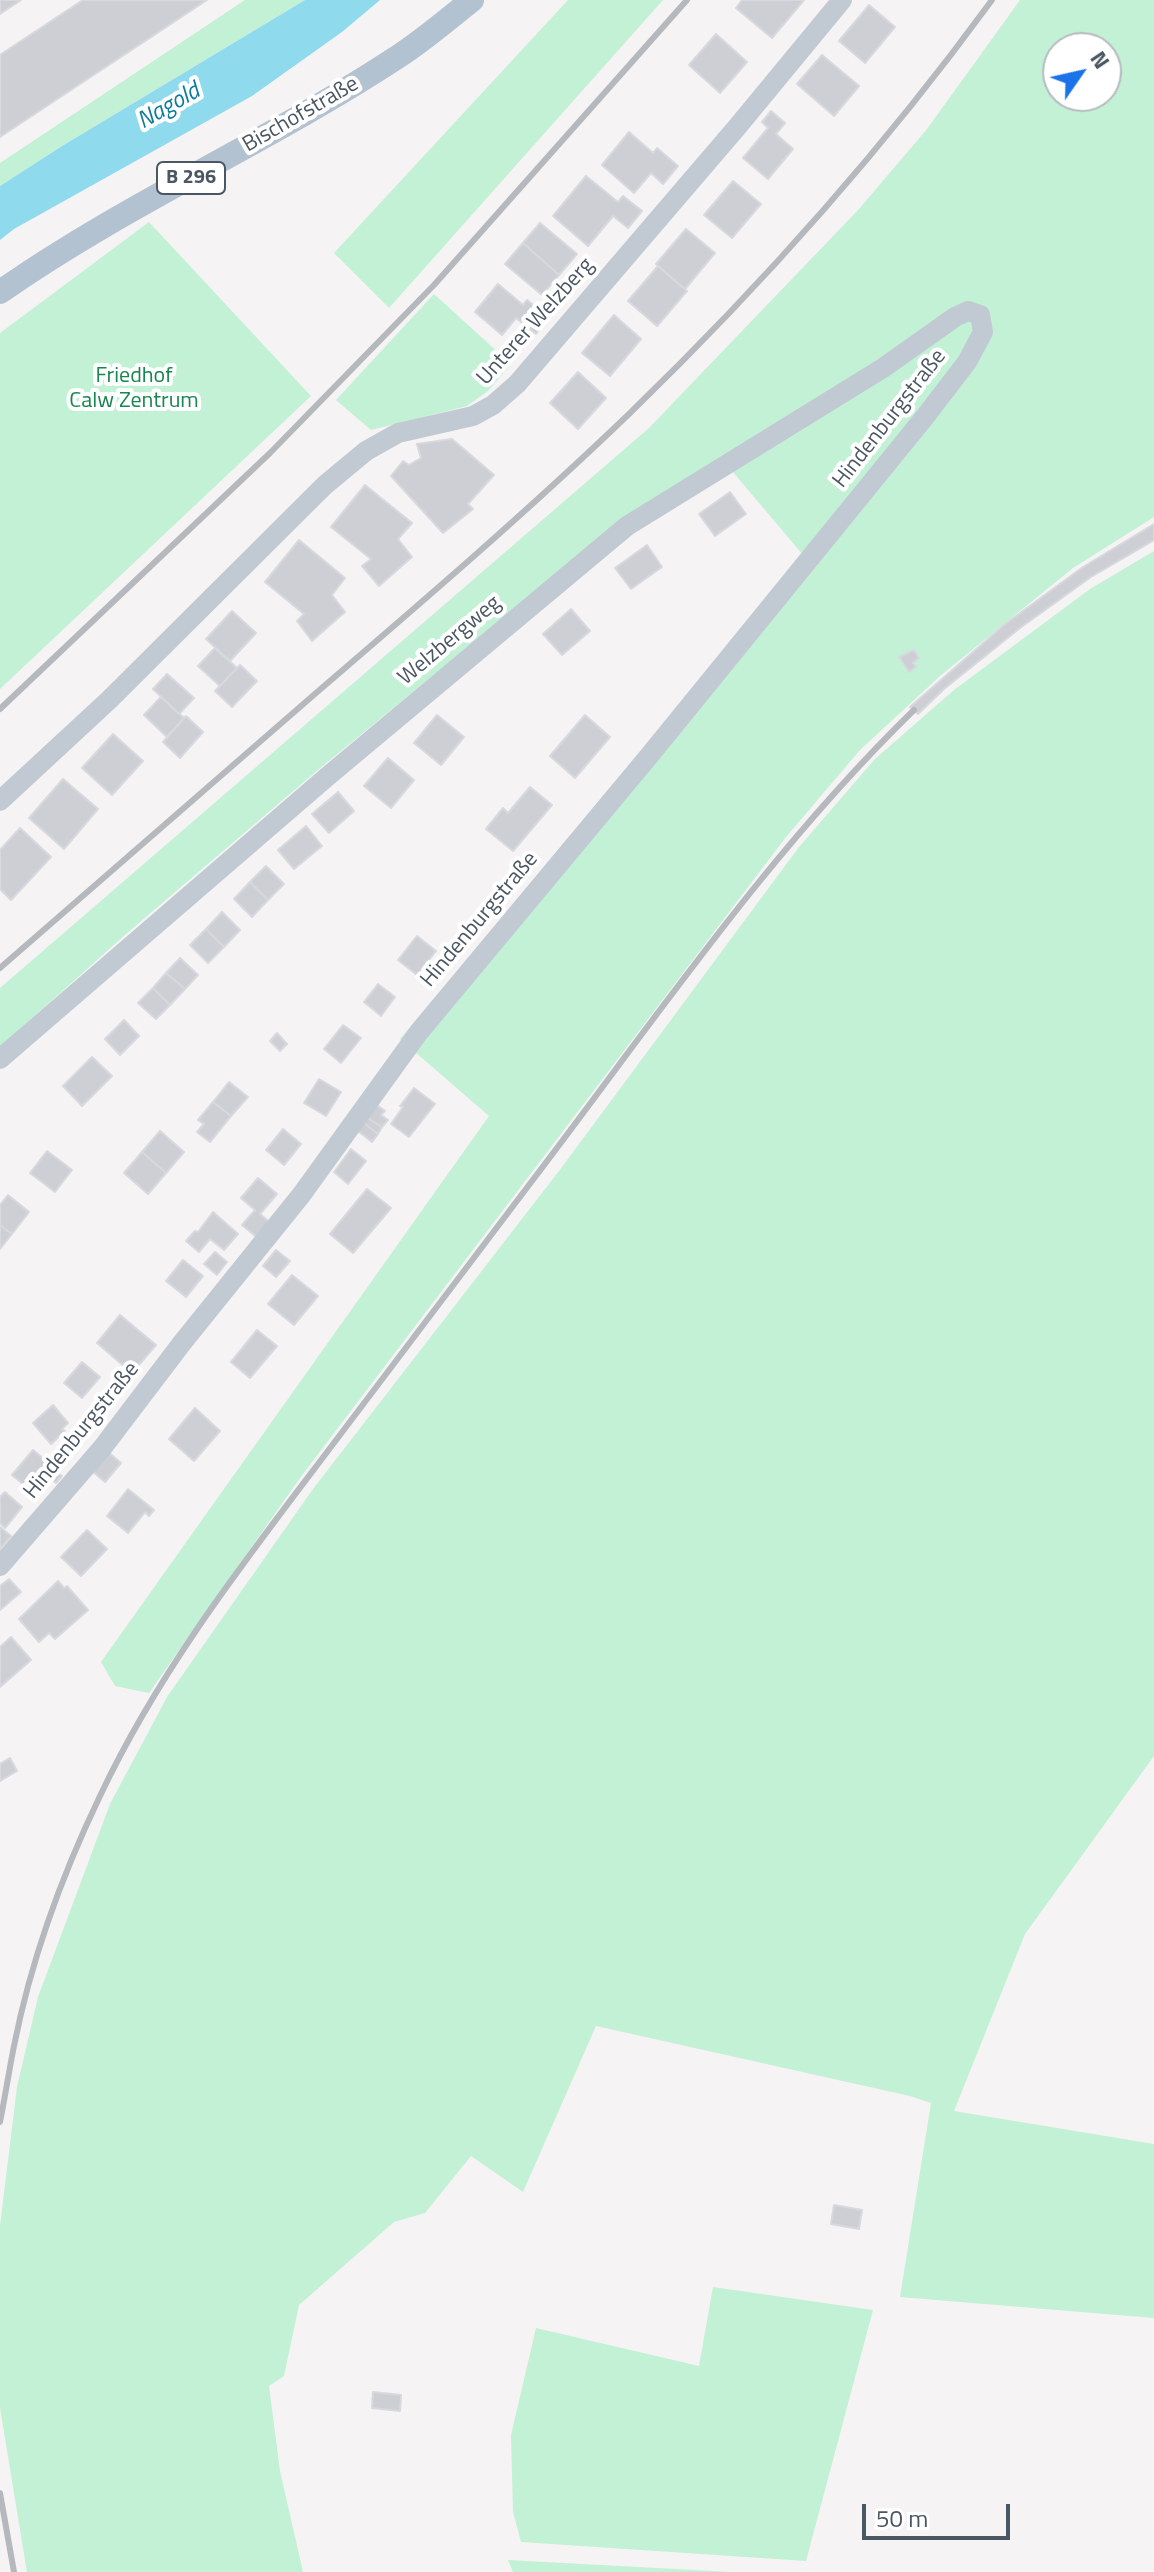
<!DOCTYPE html>
<html>
<head>
<meta charset="utf-8">
<style>
	body { margin:0 }
	#map { position:relative; width:1154px; height:2572px; overflow:hidden; background:#f5f3f3; font-family:"Titillium Web",sans-serif }
	canvas { display:block }
	.north { position:absolute; left:1042px; top:32px; width:80px; height:80px; box-sizing:border-box; background:#fff; border:2px solid #b7bbc0; border-radius:50%; rotate:56deg; font-size:22px; font-weight:700; line-height:32px; text-align:center; color:#4a5661 }
	.north::after { content:''; display:block; margin:auto; width:28px; height:36px; background:#1a73e8; clip-path:polygon(50% 0,100% 100%,50% 72%,0 100%) }
	.scale { position:absolute; left:862px; top:2504px; width:148px; height:36px; box-sizing:border-box; border:4px solid #4a5661; border-top:0; padding-left:10px; font-size:24px; line-height:28px; white-space:nowrap; color:#4a5661; -webkit-text-stroke:6px #fff; paint-order:stroke }
</style>
</head>
<body>
<div id="map">
<canvas width="1154" height="2572"></canvas>
<div class="north">N</div>
<div class="scale">50 m</div>
</div>
<script>
const g = document.querySelector('canvas').getContext('2d');
g.lineJoin = 'round';
function fill(path, color) { g.fillStyle = color; g.fill(path, 'evenodd'); }
function trace(path, color, width, dash) { g.strokeStyle = color; g.lineWidth = width; g.lineCap = dash ? 'butt' : 'round'; g.setLineDash(dash || []); g.stroke(path); }
function drawText(font, color, halo, rows, align = 'center') {
  g.font = font + ' "Titillium Web",sans-serif'; g.lineWidth = 8; g.setLineDash([]); g.textBaseline = 'middle'; g.strokeStyle = halo; g.fillStyle = color; for (const [text, x, y, turn = 0] of rows) {
    g.save(); g.translate(x, y); g.rotate((+turn || 0) * Math.PI / 180); g.textAlign = isNaN(turn) ? turn : align; if (halo) g.strokeText(text, 0, 0); g.fillText(text, 0, 0); g.restore();
  }
}
const green = new Path2D(`
	M245,0H305L62,146L0,186V163Z
	M568,0H663L389,308L334,253Z
	M1020,0H1154V517L1073,568L940,676L860,750L786,837L300,1478L149,1693L115,1686L101,1662L489,1116L400,1039L804,556L732,471L623,519L319,769L126,934L0,1047V988L649,428L859,209L927,129ZM1058,48H1106V96H1058Z
	M149,222L311,396L0,689V333Z
	M434,294L511,364L488,391L467,406L371,430L336,400Z
	M1154,551V1756L1025,1934L954,2111L1154,2144V2318L900,2297L931,2103L910,2096L596,2026L523,2192L471,2156L425,2213L394,2222L299,2305L284,2376L269,2386L280,2471L303,2572H27L0,2408V2226L17,2087L38,1997L110,1804L167,1697L313,1489L559,1171L799,847L875,759L954,690L1090,589Z
	M713,2287L873,2310L806,2561L521,2542L513,2512L511,2435L536,2328L699,2366Z
	M508,2560L731,2572H513Z`);
const water = new Path2D(`
	M305,0H380L342,32L252,96L14,229L0,240V186L62,146Z`);
const building = new Path2D(`
	M0,0H21L0,14Z
	M83,0H207L0,137V55Z
	M742,0H804L772,38L736,8Z
	M869,5L895,27L865,63L839,41Z
	M716,34L747,62L720,93L689,65Z
	M822,55L859,86L834,116L797,84Z
	M771,111L785,123L776,134L793,149L768,179L743,158L768,128L762,122Z
	M629,132L653,153L657,148L678,166L663,184L651,173L634,193L602,165Z
	M586,176L618,202L623,196L642,211L628,228L613,216L588,246L553,216Z
	M733,181L761,204L732,238L704,215Z
	M540,223L577,254L559,275L523,243Z
	M686,229L715,253L685,289L656,264Z
	M523,243L559,275L542,295L505,264Z
	M658,266L687,291L657,326L628,301Z
	M498,284L523,305L527,300L549,317L536,334L516,318L502,335L475,312Z
	M614,315L641,339L610,376L582,353Z
	M578,372L606,398L578,429L550,403Z
	M452,439L494,475L468,504L473,509L443,533L391,476L403,461L409,465L421,458L417,444Z
	M365,485L412,523L398,539L412,557L379,586L362,566L371,559L331,527Z
	M730,492L746,514L715,536L699,514Z
	M1154,524V540L1091,577L1020,628L944,689L918,714L910,707L1005,624L1083,567Z
	M299,540L345,578L332,595L345,612L312,641L297,621L304,614L265,582Z
	M647,545L662,567L631,589L615,568Z
	M571,609L590,631L562,655L543,634Z
	M232,611L256,633L230,661L206,639Z
	M215,648L237,668L220,686L198,666Z
	M914,650L919,658L913,663L916,667L909,672L899,657Z
	M240,665L257,681L232,707L215,691Z
	M167,674L194,698L179,714L153,689Z
	M161,697L184,718L167,737L144,715Z
	M437,715L464,737L441,765L414,743Z
	M585,715L610,737L575,778L550,756Z
	M186,716L203,732L180,758L163,742Z
	M113,734L143,761L112,795L82,768Z
	M388,758L414,780L391,808L364,786Z
	M63,779L98,809L64,849L29,818Z
	M530,787L552,805L513,851L486,829L503,808L508,813Z
	M338,792L354,811L329,833L312,814Z
	M306,826L322,846L294,869L278,850Z
	M20,828L51,857L11,900L0,889V850Z
	M266,866L284,884L268,900L250,882Z
	M250,882L268,900L252,917L234,899Z
	M222,912L240,930L224,947L206,929Z
	M206,929L224,947L208,963L190,945Z
	M417,936L436,951L417,975L398,960Z
	M180,958L198,975L185,989L166,973Z
	M166,973L185,989L170,1005L153,988Z
	M378,984L395,997L381,1016L364,1002Z
	M153,988L170,1005L156,1019L138,1003Z
	M124,1020L139,1036L120,1055L105,1039Z
	M343,1025L361,1038L341,1063L324,1049Z
	M277,1033L287,1044L280,1051L270,1041Z
	M92,1057L112,1076L82,1106L63,1086Z
	M319,1079L341,1092L326,1116L304,1103Z
	M229,1082L248,1097L231,1116L213,1102Z
	M414,1088L435,1104L409,1137L391,1124L403,1107L400,1106Z
	M213,1102L231,1116L210,1142L197,1132L204,1124L198,1120Z
	M377,1105L385,1111L381,1115L388,1120L382,1127L368,1118Z
	M368,1118L382,1127L378,1134L364,1123Z
	M364,1123L378,1134L372,1142L358,1131Z
	M283,1129L301,1144L284,1165L266,1150Z
	M160,1131L184,1152L166,1173L142,1152Z
	M351,1149L366,1161L348,1184L334,1172Z
	M47,1151L72,1170L55,1192L30,1173Z
	M142,1152L166,1173L148,1194L124,1173Z
	M258,1178L277,1194L260,1214L272,1224L259,1239L242,1225L255,1210L241,1198Z
	M367,1189L391,1208L353,1253L330,1234Z
	M8,1195L29,1212L12,1234L0,1225V1205Z
	M213,1212L238,1234L224,1250L210,1239L199,1252L186,1241L195,1231L198,1232Z
	M0,1225L12,1234L0,1249Z
	M276,1250L290,1261L276,1277L263,1266Z
	M215,1252L227,1262L217,1275L204,1264Z
	M183,1260L203,1276L186,1297L166,1281Z
	M292,1275L318,1296L294,1325L268,1304Z
	M120,1315L156,1345L132,1373L97,1343Z
	M257,1330L277,1346L250,1378L231,1362Z
	M82,1362L100,1377L82,1398L64,1383Z
	M53,1405L68,1423L62,1429L65,1431L51,1444L33,1423Z
	M195,1408L220,1431L194,1461L169,1439Z
	M33,1450L51,1465L30,1490L12,1475Z
	M107,1451L121,1463L105,1482L91,1470Z
	M50,1466L62,1476L56,1483L44,1473Z
	M128,1489L154,1510L149,1516L145,1512L128,1533L107,1516Z
	M5,1492L22,1507L5,1528L0,1523V1497Z
	M0,1527L11,1536L0,1549Z
	M87,1530L107,1549L81,1576L61,1557Z
	M9,1579L21,1592L0,1610V1586Z
	M58,1581L64,1588L67,1586L88,1610L55,1639L49,1633L39,1642L19,1619Z
	M11,1637L31,1660L0,1687V1647Z
	M10,1758L17,1771L0,1781V1764Z
	M834,2205L862,2210L859,2229L831,2224Z
	M373,2392L401,2395L400,2411L372,2408Z`);
const minor = new Path2D(`
	M0,801L109,700L325,485L366,451L398,433L473,416L493,405L517,384L738,126L842,0
	M0,1059L328,776L627,526L883,368L955,317L968,311L980,315L983,332L967,362L924,418L649,756L419,1032L302,1194L182,1343L103,1447L0,1566`);
const major = new Path2D(`
	M0,292C127,203 270,141 399,56C425,39 448,19 472,0`);
const rail = new Path2D(`
	M0,709L270,453L434,285L687,0
	M0,968C106,877 211,785 316,693C422,602 528,511 629,414C760,287 884,148 992,0
	M0,2122C5,2097 9,2071 14,2046C31,1960 62,1875 100,1796C156,1677 236,1572 315,1468C387,1372 460,1277 532,1181C654,1021 769,851 914,710
	M0,2493L14,2572`);
const shields = [
	[191,178,68]
];
const shieldNames = [
	["B 296",191,178]
];
const streetNames = [
	["Bischofstraße",301,115,-30],
	["Unterer Welzberg",536,322,-48],
	["Hindenburgstraße",890,419,-52],
	["Welzbergweg",450,641,-40],
	["Hindenburgstraße",480,920,-50],
	["Hindenburgstraße",82,1431,-51]
];
const parkNames = [
	["Friedhof",134,377],
	["Calw Zentrum",134,402]
];
const waterNames = [
	["Nagold",169,107,-30]
];
fill(green, '#c3f1d5');
fill(water, '#90daee');
fill(building, '#cdcfd5');
trace(building, '#d7d9de', 2);
trace(minor, '#c1cad2', 20);
trace(major, '#b3c2d1', 24);
trace(rail, '#b5b8bd', 6);
for (const [x, y, w] of shields) { const box = new Path2D(); box.roundRect(x - w / 2, y - 16, w, 32, 6); g.fillStyle = '#fff'; g.fill(box); trace(box, '#4a5661', 2); }
drawText('bold 20px', '#4a5661', null, shieldNames);
drawText('22px', '#4a5661', '#fff', streetNames);
drawText('22px', '#17864f', '#fff', parkNames);
drawText('italic 24px', '#0c7c9b', '#fff', waterNames);
</script>
</body>
</html>
